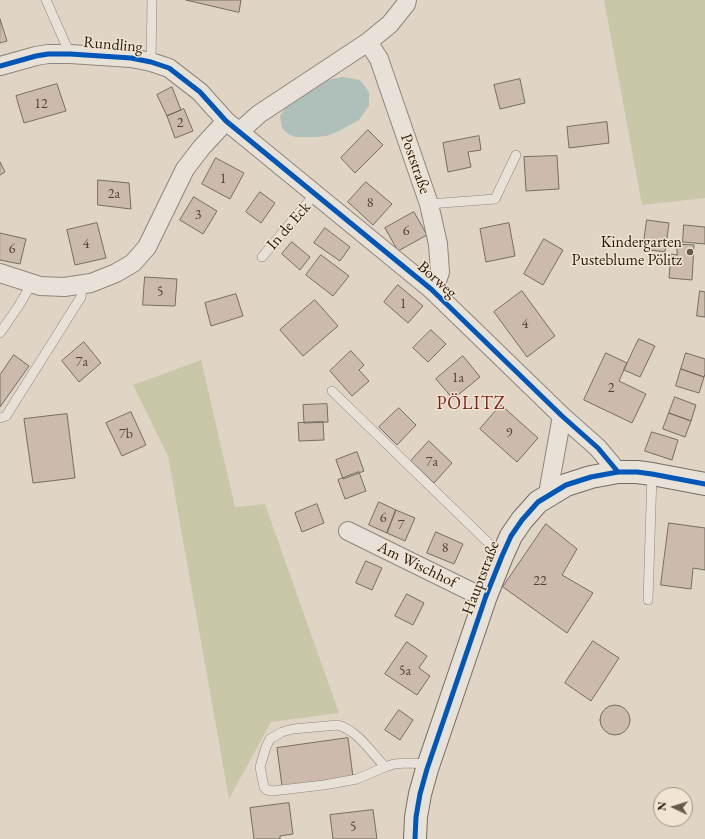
<!DOCTYPE html>
<html>
<head>
<meta charset="utf-8">
<style>
	body { margin:0 }
	#map { position:relative; width:705px; height:839px; overflow:hidden; background:#e0d4c4; font-family:"EB Garamond",serif }
	canvas { display:block }
	.north { position:absolute; left:653px; top:787px; width:40px; height:40px; box-sizing:border-box; background:#f2e4d2; border:1px solid #9f9383; border-radius:50%; rotate:274deg; font-size:11px; font-weight:700; line-height:16px; text-align:center; color:#23190c }
	.north::after { content:''; display:block; margin:auto; width:14px; height:18px; background:#655a4c; clip-path:polygon(50% 0,100% 100%,50% 72%,0 100%) }
</style>
</head>
<body>
<div id="map">
<canvas width="705" height="839"></canvas>
<div class="north">N</div>
</div>
<script>
const g = document.querySelector('canvas').getContext('2d');
g.lineJoin = 'round';
function fill(path, color) { g.fillStyle = color; g.fill(path, 'evenodd'); }
function trace(path, color, width, dash) { g.strokeStyle = color; g.lineWidth = width; g.lineCap = dash ? 'butt' : 'round'; g.setLineDash(dash || []); g.stroke(path); }
function drawText(font, color, halo, rows, align = 'center') {
  g.font = font + ' "EB Garamond",serif'; g.lineWidth = 3; g.setLineDash([]); g.textBaseline = 'middle'; g.strokeStyle = halo; g.fillStyle = color; for (const [text, x, y, turn = 0] of rows) {
    g.save(); g.translate(x, y); g.rotate((+turn || 0) * Math.PI / 180); g.textAlign = isNaN(turn) ? turn : align; if (halo) g.strokeText(text, 0, 0); g.fillText(text, 0, 0); g.restore();
  }
}
const green = new Path2D(`
	M604,0H705V198L642,205Z
	M201,360L235,507L265,504L339,713L271,722L229,799L168,456L133,385Z`);
const water = new Path2D(`
	M343,77L360,80L369,92V106L359,120L337,132L326,136L316,137H295L288,134L282,128L280,116L287,105L308,91L327,80Z`);
const building = new Path2D(`
	M186,0H241L239,12Z
	M0,19L7,41L0,43Z
	M520,79L525,103L500,109L494,85Z
	M57,84L66,111L24,123L16,96Z
	M172,87L181,110L167,116L157,95Z
	M184,109L193,131L175,138L167,116Z
	M607,122L609,143L569,148L567,127Z
	M368,130L383,145L355,173L341,158Z
	M479,136L481,150L468,152L471,167L448,172L443,143Z
	M557,156L559,189L526,191L524,157Z
	M216,158L244,173L230,199L202,184Z
	M0,162L5,172L0,175Z
	M98,180L129,183L131,209L98,205Z
	M366,182L392,204L373,225L348,202Z
	M260,192L275,203L261,223L246,212Z
	M194,197L217,211L203,234L180,220Z
	M414,212L427,235L398,251L385,228Z
	M647,220L669,223L665,252L643,249Z
	M97,223L106,258L75,265L67,230Z
	M509,223L515,256L486,262L480,229Z
	M684,225L705,227V244L683,242Z
	M325,228L350,247L340,261L314,243Z
	M0,233L26,239L20,264L0,260Z
	M544,239L563,250L543,285L524,274Z
	M292,242L310,257L300,270L282,254Z
	M677,244L694,245L692,280L669,278L671,254L677,255Z
	M321,255L349,276L333,296L306,275Z
	M145,277L177,279L175,306L143,305Z
	M398,285L423,306L408,323L384,302Z
	M522,291L555,336L527,357L494,312Z
	M700,291L705,292V317L697,316Z
	M236,294L243,316L211,326L205,303Z
	M315,300L338,326L303,356L280,330Z
	M431,330L446,344L428,362L413,348Z
	M639,339L655,346L640,377L624,370Z
	M84,342L101,363L79,382L62,361Z
	M351,351L364,365L359,370L369,381L352,396L330,371Z
	M606,353L627,363L619,381L646,394L632,423L584,400Z
	M686,353L705,359V374L704,377L681,369Z
	M14,355L29,366L0,407V375Z
	M463,356L480,377L453,399L436,379Z
	M681,369L704,377L699,393L676,386Z
	M675,397L696,405L691,421L669,413Z
	M327,404L328,422L304,423L303,405Z
	M501,405L538,438L517,462L480,429Z
	M399,408L416,425L397,445L379,427Z
	M131,412L146,445L122,456L106,423Z
	M669,413L691,421L685,437L663,429Z
	M67,414L75,478L33,483L24,419Z
	M323,422L324,440L299,441L298,423Z
	M652,432L678,440L672,460L645,451Z
	M429,441L452,463L434,483L411,461Z
	M357,452L364,471L343,479L336,460Z
	M359,472L366,491L345,499L338,480Z
	M379,502L396,510L387,533L369,525Z
	M317,504L324,523L302,532L295,513Z
	M396,510L415,518L405,541L387,533Z
	M669,523L705,528V570L693,568L691,589L661,585Z
	M546,524L577,549L562,575L593,593L567,633L503,587Z
	M436,532L463,544L454,564L427,553Z
	M366,561L382,568L372,590L356,583Z
	M407,594L424,603L413,625L395,616Z
	M593,641L619,658L591,701L565,683Z
	M407,642L427,656L419,668L430,676L417,695L385,674Z
	M600 720a15 15 0 1 1 30 0a15 15 0 1 1-30 0Z
	M399,710L413,720L400,740L385,730Z
	M348,738L353,777L282,786L277,748Z
	M289,803L293,834L280,836V839H254L250,808Z
	M373,810L377,839H333L330,815Z`);
const lane = new Path2D(`
	M46,0L70,54
	M151,62L152,0
	M429,204L495,199L516,155
	M262,257L315,194
	M0,333L18,307L32,283
	M332,391L502,556
	M0,418L6,416L81,297L82,284
	M648,600L652,474
	M385,767C371,752 358,731 338,725L293,729L282,732L270,739L266,747L260,767L264,787L267,790L272,791L324,785L357,779L385,767L394,764L406,763L429,764`);
const street = new Path2D(`
	M368,42L379,59L429,204L438,244L440,272L436,284L431,289
	M0,66L36,56L48,54H70L131,58L151,62L169,68L200,92L226,121L431,289L562,416L598,448L618,472
	M239,132L259,114L368,42L390,24L406,4L407,0
	M0,273L40,286L64,287L91,283L116,273L133,263L147,247L185,169L202,147L226,121
	M548,496L550,482L562,416
	M348,531L470,591L486,596`);
const secondary = new Path2D(`
	M415,839L416,817L420,794L427,769L486,596L502,556L511,536L522,520L538,502L566,485L591,477L618,472H637L652,474L705,484`);
const cycleway = new Path2D(`
	M0,66L36,56L48,54H70L131,58L151,62L169,68L200,92L226,121L431,289L562,416L598,448L618,472
	M415,839L416,817L420,794L427,769L486,596L502,556L511,536L522,520L538,502L566,485L591,477L618,472H637L652,474L705,484`);
const markers = [
	[690,252,4,"#655a4c"]
];
const numberNames = [
	["12",41,104],
	["2",180,123],
	["1",223,179],
	["2a",114,194],
	["8",370,203],
	["3",198,215],
	["6",406,231],
	["4",86,244],
	["6",12,249],
	["5",160,292],
	["1",403,304],
	["4",525,324],
	["7a",82,362],
	["1a",458,378],
	["2",611,388],
	["9",509,433],
	["7b",126,434],
	["7a",432,462],
	["6",383,518],
	["7",401,525],
	["8",445,548],
	["22",540,581],
	["5a",405,671],
	["5",353,827]
];
const streetNames = [
	["Rundling",113,45,5],
	["Poststraße",415,164,71],
	["In de Eck",289,226,-49],
	["Borweg",437,280,42],
	["Am Wischhof",417,565,26],
	["Hauptstraße",481,578,-69]
];
const poiNames = [
	["Kindergarten",682,243],
	["Pusteblume Pölitz",682,261]
];
const quarterNames = [
	["PÖLITZ",471,404]
];
fill(green, '#c8c8a8');
fill(water, '#afc0bb');
fill(building, '#ccbbac');
trace(building, '#746d63', 1);
trace(lane, '#8e867c', 10);
trace(street, '#8e867c', 20);
trace(secondary, '#746d63', 24);
trace(lane, '#e7e1d8', 9);
trace(street, '#e7e1d8', 18);
trace(secondary, '#e7e1d8', 22);
trace(cycleway, '#0057b8', 5);
for (const [x, y, r, color] of markers) { const dot = new Path2D(); dot.arc(x, y, r, 0, 2 * Math.PI); g.fillStyle = color; g.fill(dot); trace(dot, '#f2e4d2', 1.5); }
drawText('14px', '#4e4235', null, numberNames);
drawText('16px', '#23190c', '#f2e4d2', streetNames);
drawText('16px', '#23190c', '#f2e4d2', poiNames, 'right');
g.letterSpacing = '1px';
drawText('18px', '#7a1f14', '#f2e4d2', quarterNames);
g.letterSpacing = '0px';
</script>
</body>
</html>
